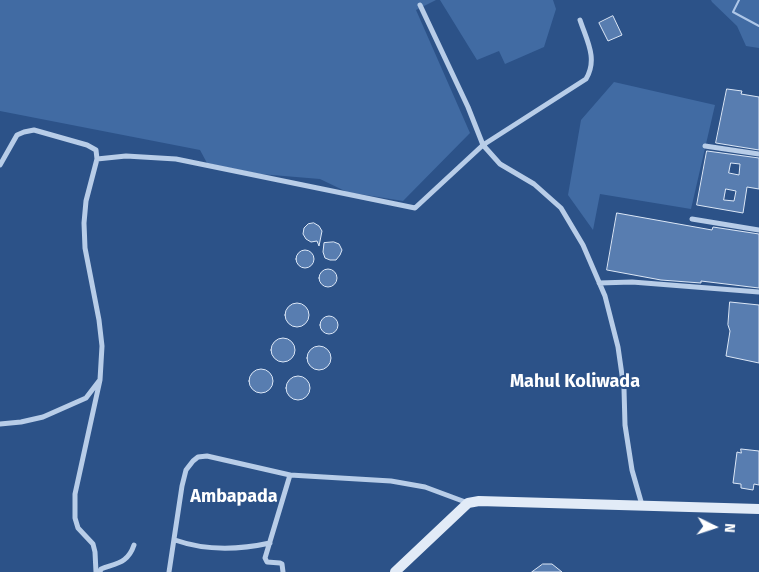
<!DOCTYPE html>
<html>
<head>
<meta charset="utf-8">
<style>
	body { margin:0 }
	#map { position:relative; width:759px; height:572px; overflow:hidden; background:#2c5288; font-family:"Fira Sans",sans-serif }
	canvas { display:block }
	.north { position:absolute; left:689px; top:502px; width:50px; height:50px; -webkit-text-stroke:4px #2c5288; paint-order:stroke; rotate:94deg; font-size:14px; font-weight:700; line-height:20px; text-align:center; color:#fff }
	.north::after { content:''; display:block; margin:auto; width:18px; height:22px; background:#fff; clip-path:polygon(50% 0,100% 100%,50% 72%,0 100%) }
</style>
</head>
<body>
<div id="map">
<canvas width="759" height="572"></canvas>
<div class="north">N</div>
</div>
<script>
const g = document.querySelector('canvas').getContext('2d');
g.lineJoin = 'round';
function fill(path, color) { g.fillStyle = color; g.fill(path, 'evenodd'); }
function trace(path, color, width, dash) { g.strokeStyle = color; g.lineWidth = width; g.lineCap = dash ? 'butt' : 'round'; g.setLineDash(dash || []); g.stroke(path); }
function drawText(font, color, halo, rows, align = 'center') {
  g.font = font + ' "Fira Sans",sans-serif'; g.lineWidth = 4; g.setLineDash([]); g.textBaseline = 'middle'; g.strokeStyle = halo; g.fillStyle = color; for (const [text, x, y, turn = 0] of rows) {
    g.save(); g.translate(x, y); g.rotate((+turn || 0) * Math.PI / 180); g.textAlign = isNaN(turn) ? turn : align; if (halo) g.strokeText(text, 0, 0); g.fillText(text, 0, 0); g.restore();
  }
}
const green = new Path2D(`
	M0,0H436L416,10L470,133L403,201L347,192L320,179L260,174L207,163L200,150L0,111Z
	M440,0H553L556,9L544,47L505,64L499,51L477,60Z
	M711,0H759V48L746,46L737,26L712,2Z
	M614,82L715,105L691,209L600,194L593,230L568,195L581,120Z`);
const stream = new Path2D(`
	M739,0L733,12L759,26`);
const building = new Path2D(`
	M613,16L622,35L608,41L599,23Z
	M727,89L742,91L741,94L759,97V150L716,143Z
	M707,151L759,158V189L747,187L743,213L697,205ZM731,163L740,164L739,175L729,173ZM726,189L736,191L734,201L724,200Z
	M617,213L712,230L713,227L759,234V288L701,281V283L661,280L607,270Z
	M314,223L319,226L322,231L319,246L317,241L311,242L306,239L303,234L304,228L308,224Z
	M334,242L339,244L342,250L340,255L336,260H330L325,258L323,252L324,243Z
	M296 259a9 9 0 1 1 18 0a9 9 0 1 1-18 0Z
	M319 278a9 9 0 1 1 18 0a9 9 0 1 1-18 0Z
	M730,302L759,305V363L726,356L730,331L728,325Z
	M285 315a12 12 0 1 1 24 0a12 12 0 1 1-24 0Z
	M320 325a9 9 0 1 1 18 0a9 9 0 1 1-18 0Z
	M271 350a12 12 0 1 1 24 0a12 12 0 1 1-24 0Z
	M307 358a12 12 0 1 1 24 0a12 12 0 1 1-24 0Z
	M249 381a12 12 0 1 1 24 0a12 12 0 1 1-24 0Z
	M286 388a12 12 0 1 1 24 0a12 12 0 1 1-24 0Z
	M741,449L759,451V485L754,484L753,490L741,488V484L733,483L737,452L741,453Z
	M543,564H552L562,572H532Z`);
const street = new Path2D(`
	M580,20C587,41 598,59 586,79L483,145L500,164L534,184L561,208L583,245L605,296L618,347L624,389L625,425L632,470L642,505
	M705,146L759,154
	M97,159L126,156L176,159L415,208L483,145L468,107L420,5
	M0,165L17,135L24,132L34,130L87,145L96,150L97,159L86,201L84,223L85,248L99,320L102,346L100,380L75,494V518L78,528L93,544L95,552L96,572
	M692,219L759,230
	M599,283L632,282L759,292
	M0,424L21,422L43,417L86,398L99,381
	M175,540C206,551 238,550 270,543
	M100,572L101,569C117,563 128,563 134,545
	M169,572L182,486L186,470L193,461L198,457L207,456L290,475L391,481L425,487L468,503
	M283,572L282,564L280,563L267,562L265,558L290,475`);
const secondary = new Path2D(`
	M395,572L468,503L479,501L759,509`);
const neighbourhoodNames = [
	["Mahul Koliwada",575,382],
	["Ambapada",234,497]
];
fill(green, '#416ba3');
trace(stream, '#aec7e8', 2);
fill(building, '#587db0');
trace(building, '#dce7f6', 1);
trace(street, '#b8cde8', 5);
trace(secondary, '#e2ebf7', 10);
drawText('bold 18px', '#fff', '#2c5288', neighbourhoodNames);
</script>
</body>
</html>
